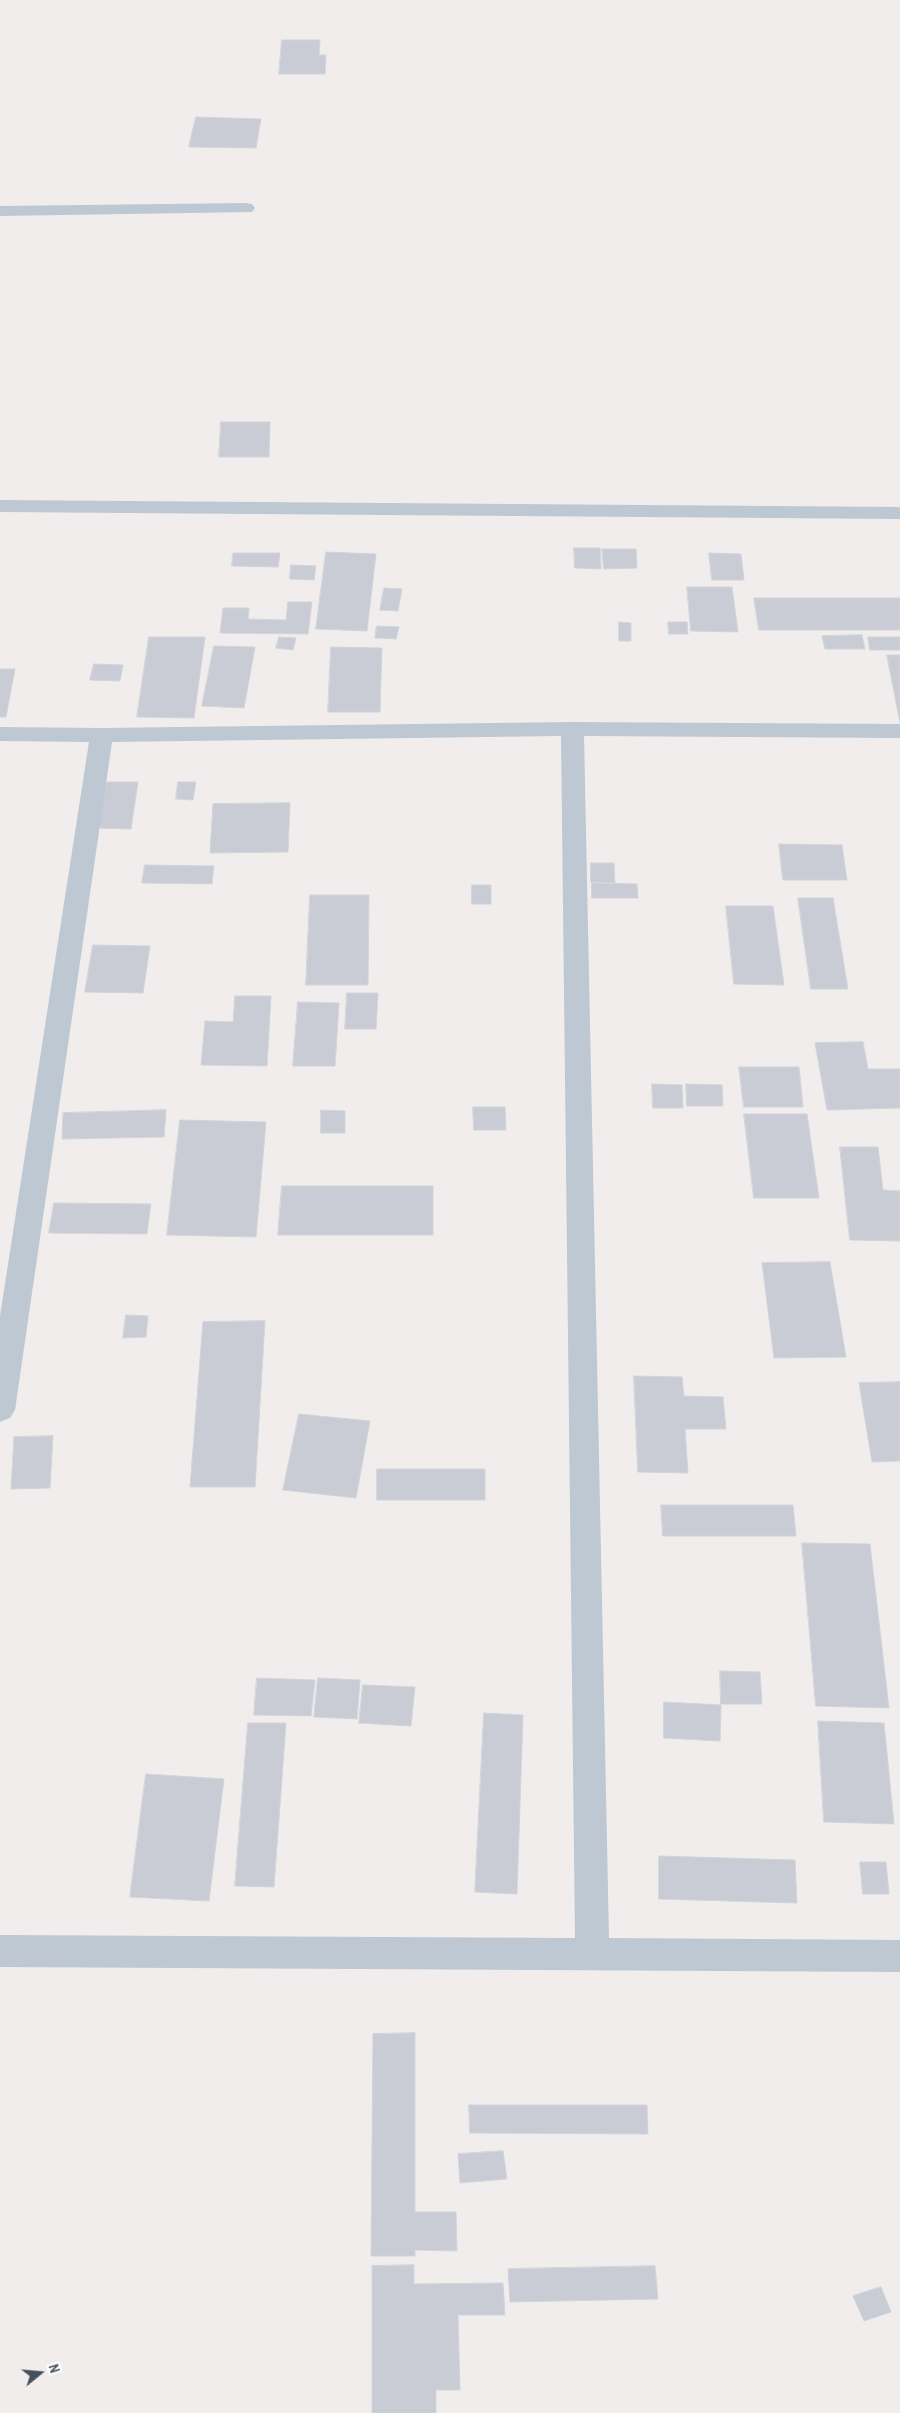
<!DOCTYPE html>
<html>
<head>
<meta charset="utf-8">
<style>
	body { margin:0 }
	#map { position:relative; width:900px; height:2413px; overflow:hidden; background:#f1eded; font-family:"Archivo Narrow",sans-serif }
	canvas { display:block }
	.north { position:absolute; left:15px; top:2348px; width:50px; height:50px; -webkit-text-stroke:4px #fff; paint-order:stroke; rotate:73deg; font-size:14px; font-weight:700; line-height:20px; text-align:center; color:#44515d }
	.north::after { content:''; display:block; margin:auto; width:18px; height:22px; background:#44515d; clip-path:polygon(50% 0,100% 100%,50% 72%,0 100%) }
</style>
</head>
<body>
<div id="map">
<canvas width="900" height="2413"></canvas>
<div class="north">N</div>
</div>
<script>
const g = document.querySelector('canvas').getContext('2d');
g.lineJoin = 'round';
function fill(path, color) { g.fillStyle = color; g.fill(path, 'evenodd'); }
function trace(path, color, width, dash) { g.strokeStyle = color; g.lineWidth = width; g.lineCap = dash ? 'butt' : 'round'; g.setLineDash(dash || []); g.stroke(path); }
const building = new Path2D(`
	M282,40H320L319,55H326L325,74H279Z
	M196,117L261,119L256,148L189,147Z
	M221,422H270L269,457H219Z
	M574,548H600L601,569L575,568Z
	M602,549H636L637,568L604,569Z
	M326,552L376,554L367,631L316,629Z
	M233,553H280L278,567L232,566Z
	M709,553L741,554L744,580H712Z
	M291,565L316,566L314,580L290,579Z
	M687,587H732L738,632L691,631Z
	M384,588L402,589L398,611L380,610Z
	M754,598H900V630H759Z
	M288,602H312L308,634L220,633L223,608H249L248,619L286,620Z
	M619,622L631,623V641H619Z
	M668,622H687L688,634H669Z
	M377,626L399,627L396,639L375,638Z
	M862,635L865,649H825L822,636Z
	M149,637H205L194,718L137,717Z
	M279,637L296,638L293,650L276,648Z
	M868,637H900V650H870Z
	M214,646L255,647L244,708L202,706Z
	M331,647L382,648L380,712H328Z
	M887,655H900V722Z
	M94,664L123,665L120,681L90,680Z
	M0,669H15L6,717H0Z
	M106,782H138L131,829L97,828Z
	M178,782H196L193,800L176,799Z
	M290,803L288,852L210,853L213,804Z
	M779,844L842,845L847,880H783Z
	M591,863H614L615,883L591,882Z
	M145,865L214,866L212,884L142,883Z
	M592,883L637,884L638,898H592Z
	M472,885H491V904H472Z
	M310,895H369L368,985H306Z
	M798,898H833L848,989H811Z
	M726,906H773L784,985L734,984Z
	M93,945L150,946L143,993L85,992Z
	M347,993H378L376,1029H345Z
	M235,996H271L267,1066L201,1065L205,1021L233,1022Z
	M298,1002L339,1003L335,1066H293Z
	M863,1042L868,1069H900V1108L827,1110L815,1043Z
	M739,1067H799L803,1107H744Z
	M652,1084L682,1085L683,1108H653Z
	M686,1084L722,1085L723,1106H687Z
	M473,1107H505L506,1130H474Z
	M166,1110L164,1137L62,1139L63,1113Z
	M321,1110L345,1111V1133H321Z
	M744,1114H807L819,1198H754Z
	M180,1120L266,1122L256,1237L167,1235Z
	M840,1147H878L883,1190L900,1191V1241L850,1240Z
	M282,1186H433V1235H278Z
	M54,1203L151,1204L147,1234L49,1233Z
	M830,1262L846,1357L774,1358L762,1263Z
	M126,1315L148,1316L146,1337L123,1338Z
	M265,1321L255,1487H190L203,1322Z
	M634,1376L682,1377L684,1396L723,1397L726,1429H685L688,1473L638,1472Z
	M900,1382V1461L872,1462L859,1383Z
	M299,1414L370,1421L356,1498L283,1490Z
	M53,1436L50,1488L11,1489L14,1437Z
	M377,1469H485V1500H377Z
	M661,1505H793L796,1536H663Z
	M802,1543L870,1544L889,1708L816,1706Z
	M720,1671L760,1672L762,1704H721Z
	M257,1678L315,1680L311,1716L254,1715Z
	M318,1678L360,1680L357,1719L314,1717Z
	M363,1685L415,1687L411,1726L359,1723Z
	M664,1702L721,1705L720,1741L664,1738Z
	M484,1713L523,1715L517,1894L475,1892Z
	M818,1721L884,1723L894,1824L824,1822Z
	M248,1723H286L274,1887L235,1886Z
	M146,1774L224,1779L209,1901L130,1897Z
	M659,1856L795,1860L797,1903L659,1899Z
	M860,1862H886L889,1894H863Z
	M415,2033V2212H456L457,2251L415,2250V2256H371L373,2034Z
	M469,2105H647L648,2134L470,2133Z
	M503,2151L507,2179L460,2183L458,2154Z
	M414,2265V2284L503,2283L505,2315H458L460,2390H436V2413H372V2266Z
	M655,2266L658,2299L510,2302L508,2269Z
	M881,2287L891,2312L864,2321L853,2296Z`);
const minor = new Path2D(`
	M246,203L252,204L255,208L252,212L0,216V206Z
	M0,500L900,507V519L0,512Z
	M572,722L900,724V738L584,736L609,1938L900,1940V1972L0,1967V1935L575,1938L561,736L112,742L15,1410L10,1418L0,1422V1316L89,742L0,741V727L102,728Z`);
fill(building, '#c9ccd4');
trace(building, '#d1d4da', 1);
fill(minor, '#bdc8d2');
</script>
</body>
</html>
